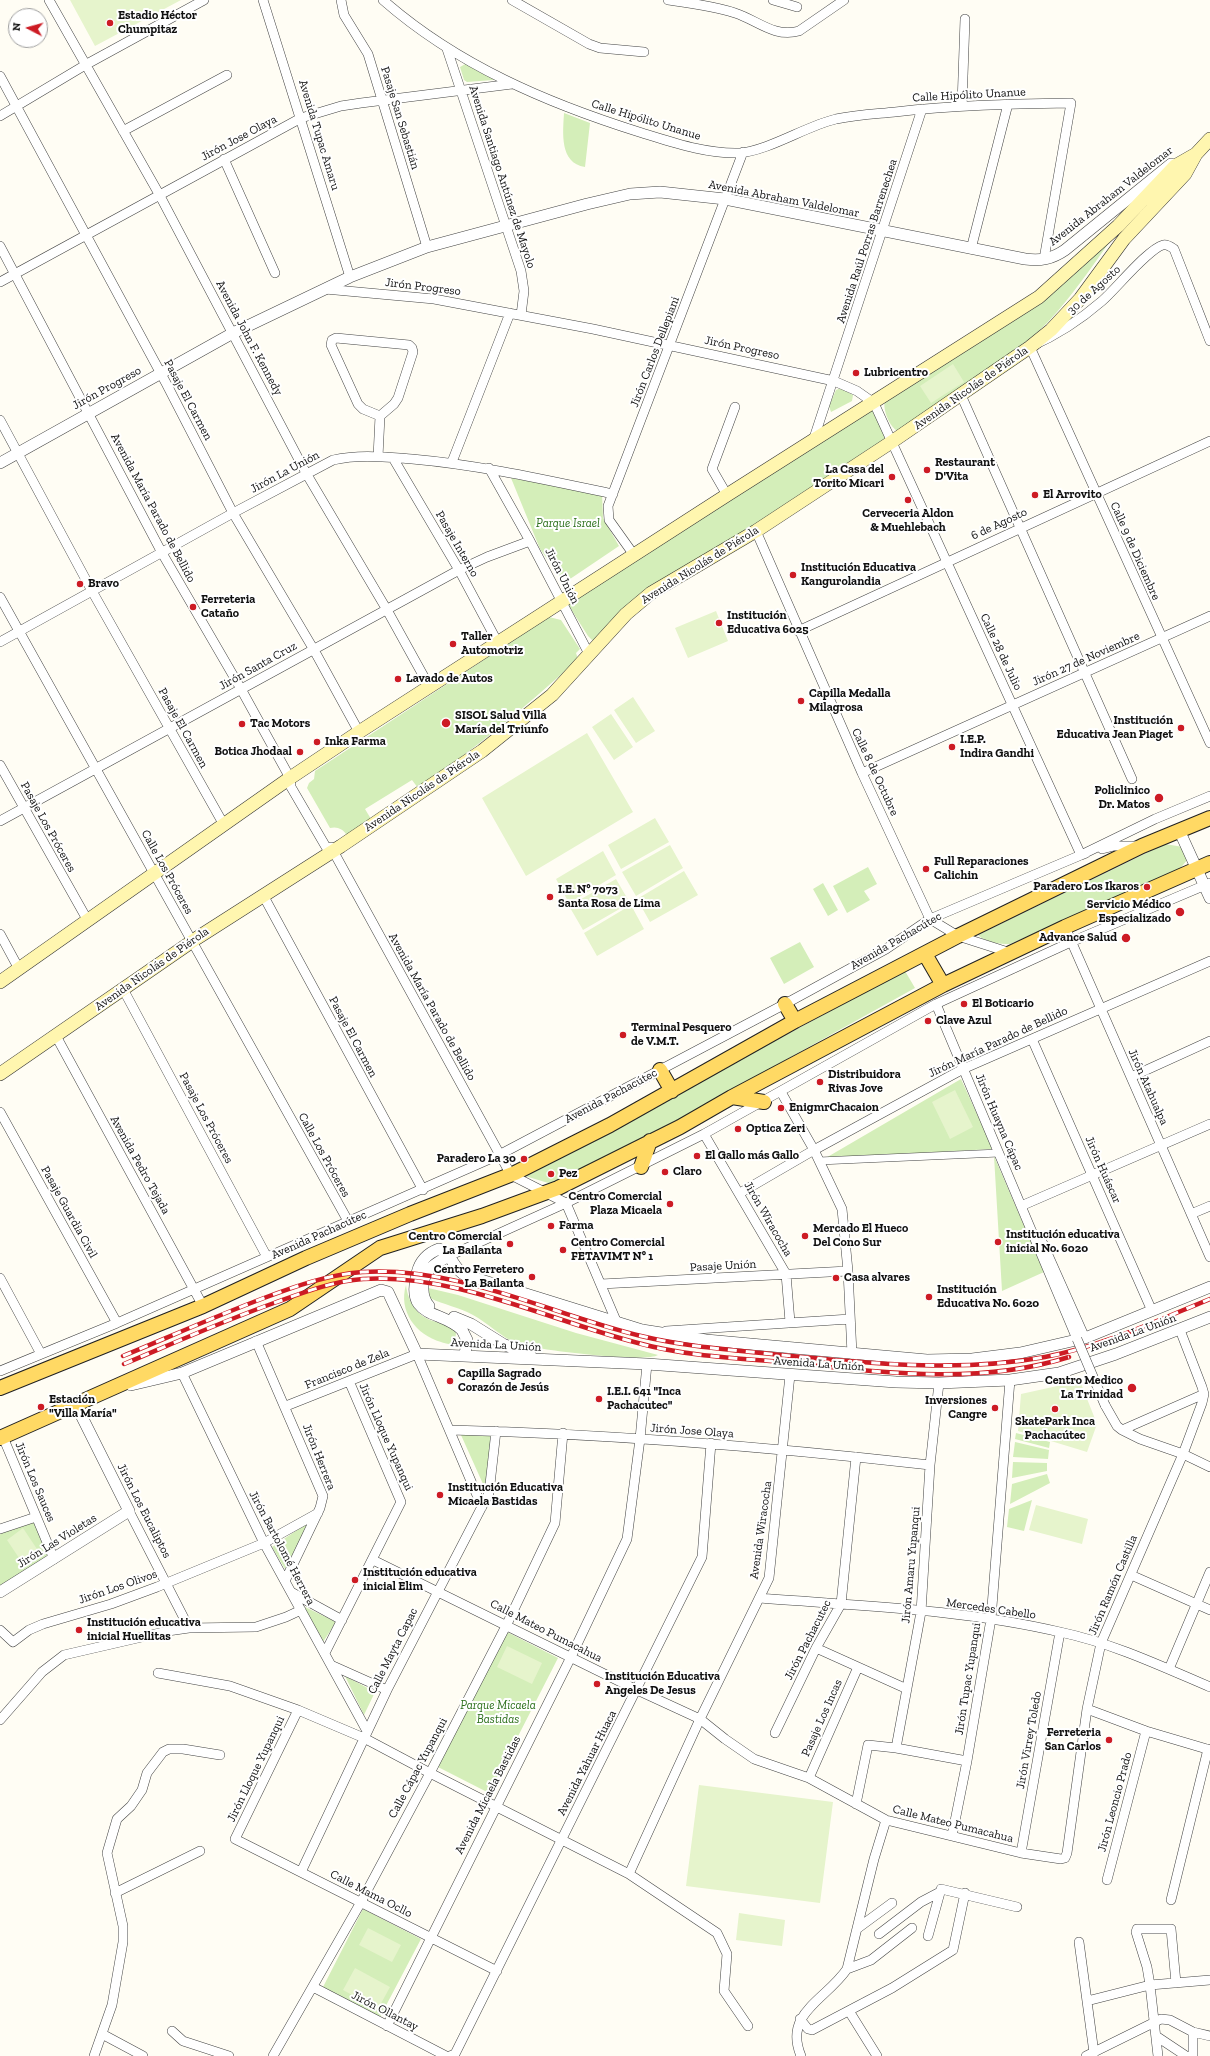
<!DOCTYPE html>
<html>
<head>
<meta charset="utf-8">
<style>
	body { margin:0 }
	#map { position:relative; width:1210px; height:2056px; overflow:hidden; background:#fffdf4; font-family:"Zilla Slab",serif }
	canvas { display:block }
	.north { position:absolute; left:8px; top:8px; width:40px; height:40px; box-sizing:border-box; background:#fff; border:1px solid #9f9f9f; border-radius:50%; rotate:276deg; font-size:11px; font-weight:700; line-height:16px; text-align:center; color:#101010 }
	.north::after { content:''; display:block; margin:auto; width:14px; height:18px; background:#cd1b24; clip-path:polygon(50% 0,100% 100%,50% 72%,0 100%) }
</style>
</head>
<body>
<div id="map">
<canvas width="1210" height="2056"></canvas>
<div class="north">N</div>
</div>
<script>
const g = document.querySelector('canvas').getContext('2d');
g.lineJoin = 'round';
function fill(path, color) { g.fillStyle = color; g.fill(path, 'evenodd'); }
function trace(path, color, width, dash) { g.strokeStyle = color; g.lineWidth = width; g.lineCap = dash ? 'butt' : 'round'; g.setLineDash(dash || []); g.stroke(path); }
function drawText(font, color, halo, rows, align = 'center') {
  g.font = font + ' "Zilla Slab",serif'; g.lineWidth = 4; g.setLineDash([]); g.textBaseline = 'middle'; g.strokeStyle = halo; g.fillStyle = color; for (const [text, x, y, turn = 0] of rows) {
    g.save(); g.translate(x, y); g.rotate((+turn || 0) * Math.PI / 180); g.textAlign = isNaN(turn) ? turn : align; if (halo) g.strokeText(text, 0, 0); g.fillText(text, 0, 0); g.restore();
  }
}
const green = new Path2D(`
	M467,63L494,79L493,80L467,82L464,80L460,67Z
	M564,113L590,123L585,167C559,163 563,132 564,113Z
	M1111,240C1091,268 1072,296 1048,322C1007,364 947,398 898,431C890,428 882,409 885,400Z
	M841,388L853,395L852,401L831,412L829,406L836,390Z
	M872,410L886,436L884,440L762,521L596,639L592,640L588,636L569,606V602Z
	M511,478L602,494L603,518L619,546L570,579L560,577L540,549Z
	M549,617L561,620L580,649L576,653L578,659C527,706 475,749 418,788L412,780L365,809L371,819L347,835C343,829 337,826 330,828L307,788L309,783L314,779L315,771Z
	M1165,844L1183,847L1188,859L1178,871L1010,944C1000,944 986,943 978,935Z
	M868,867L877,884L864,891L870,900L847,913L833,886Z
	M823,883L838,910L828,916L813,889Z
	M800,942L814,967L784,984L770,958Z
	M905,971L915,988L580,1174L555,1185L525,1176V1172L667,1099Z
	M961,1079L992,1147L991,1149L824,1159Z
	M994,1156L1044,1272L1002,1291Z
	M406,1285C408,1302 417,1316 433,1321C442,1324 450,1325 456,1333L455,1342C451,1345 446,1344 441,1342C416,1335 398,1311 406,1285Z
	M424,1287L458,1295L576,1333L658,1355C646,1363 534,1350 516,1343C501,1337 488,1323 473,1315C459,1307 444,1305 430,1298Z
	M491,1433L487,1479L486,1483L483,1484L461,1435Z
	M1016,1433L1050,1442L1049,1448L1015,1439Z
	M1015,1442L1049,1450L1048,1459L1013,1457Z
	M1013,1462L1047,1463V1471L1012,1478Z
	M1047,1474L1050,1483L1010,1504L1012,1484Z
	M1032,1500L1024,1531L1007,1527L1009,1509Z
	M34,1522L48,1557L0,1586V1533Z
	M309,1522L285,1569L272,1547Z
	M303,1606L336,1622L323,1642Z
	M507,1632L558,1658L489,1793L438,1767Z
	M345,1676L375,1692L364,1715Z
	M363,1909L421,1939L380,2017L323,1987Z`);
const pitch = new Path2D(`
	M70,0H181L95,46Z
	M953,364L964,382L931,403L920,386Z
	M716,611L728,641L688,658L675,628Z
	M633,697L655,731L636,743L614,710Z
	M611,714L633,747L614,760L592,727Z
	M587,733L633,812L526,876L482,798Z
	M655,818L669,842L621,869L608,845Z
	M670,845L683,868L636,896L622,872Z
	M603,851L616,875L569,903L556,879Z
	M684,871L698,895L650,922L637,899Z
	M616,879L630,903L583,930L569,906Z
	M631,905L644,929L597,956L584,933Z
	M955,1090L973,1127L950,1139L932,1102Z
	M1080,1381L1097,1424L1087,1452L1018,1431L1021,1394Z
	M1036,1505L1088,1519L1082,1544L1029,1530Z
	M23,1528L41,1555L25,1567L7,1540Z
	M507,1646L542,1663L532,1684L497,1667Z
	M699,1785L833,1802L820,1903L686,1886Z
	M739,1913L785,1920L782,1946L736,1940Z
	M368,1928L401,1945L392,1962L359,1945Z
	M355,1968L390,1987L378,2009L343,1990Z`);
const pedestrian = new Path2D(`
	M819,1161L999,1153`);
const minor = new Path2D(`
	M49,0L159,194L306,473L387,610L429,686
	M263,0L350,277
	M341,0L344,15L368,54L427,247
	M383,0C457,65 547,103 639,132C672,142 705,154 739,153C768,151 806,126 836,119C856,115 875,114 895,112C954,105 1012,104 1071,103L1044,259
	M512,0L589,44L600,48L644,52
	M668,0C690,3 715,6 735,13C757,20 774,38 799,31L844,0
	M773,0L797,7
	M447,49L521,271L524,291L521,315
	M0,76L166,383L233,513L314,650L359,732
	M962,105L965,19
	M0,116L87,64L204,0
	M123,131L227,75
	M224,159L275,273
	M0,246L162,553L241,689L290,778L291,787L326,847L332,851
	M971,249L1008,104
	M0,282L301,118L341,106L361,103L512,84
	M325,289L434,299L593,329L834,381L857,391L874,403L1081,855L1086,853
	M1210,341L1174,249C1171,247 1167,244 1163,245C1148,249 1115,290 1102,301C1079,321 1057,335 1030,347L1210,743
	M961,395L1132,779
	M0,420L92,591L224,825
	M813,441L922,109
	M378,457L380,416L394,404L398,398L413,352L412,348L409,345L336,338L332,340L331,345L358,404L363,409L380,416
	M393,458L459,570L498,643
	M452,462L510,313
	M489,468L530,541L589,654
	M727,495L712,469L735,407
	M756,531L862,773L930,919L958,936L1011,953
	M634,555L609,520L608,506L743,152
	M0,597L348,1221
	M798,631L1210,441
	M0,642L233,513L333,460C359,454 385,457 412,459C480,465 546,480 613,494
	M0,765L88,921
	M862,773L1210,616
	M0,821L459,570L487,557L530,541
	M331,847L511,1175L566,1203L617,1323
	M1102,849L1114,846H1137
	M263,895L423,1190
	M1065,927L1210,1257
	M0,934L19,969
	M123,989L267,1257
	M936,1004L1077,1339
	M56,1036L203,1306
	M1032,1039L1152,1311
	M1131,1077L1210,1041
	M781,1092L814,1150L842,1209L848,1271L852,1354
	M0,1112L117,1323
	M704,1134L786,1274L790,1322
	M740,1193L814,1150L963,1069L1210,961
	M1021,1206L1210,1124
	M1191,1214L1210,1206
	M1040,1237L1085,1338
	M449,1256L566,1203L704,1134L936,1004L1071,942L1210,883
	M0,1278L41,1354
	M601,1284L848,1271
	M666,1331L850,1319
	M256,1341L323,1496L320,1508L285,1581
	M0,1371L117,1323L499,1155L785,1004L886,949L930,919L1081,855L1155,819L1210,796
	M182,1373L264,1543L367,1731
	M1105,1405L1117,1426L1122,1430L1140,1439L1183,1454L1210,1467
	M286,1406L417,1354L482,1507
	M451,1430C611,1434 770,1447 930,1465
	M1122,1430L1204,1394
	M3,1437L54,1559
	M129,1511L189,1628
	M0,1529L36,1517
	M373,1560L637,1690L700,1719L725,1739L754,1759L809,1778L886,1820L1021,1853L1061,1859L1065,1858L1067,1853L1087,1709L1101,1643L1183,1454L1202,1403L1204,1394L1202,1387L1180,1330
	M1131,1575L1210,1610
	M291,1592L342,1620
	M760,1598C860,1606 962,1609 1060,1632C1112,1643 1161,1666 1210,1687
	M0,1630L13,1642L29,1630L43,1624L111,1604L157,1587L264,1543L318,1513
	M816,1648L907,1689
	M325,1653L401,1502L349,1381
	M331,1665L387,1690
	M1169,1669L1210,1572
	M158,1673L230,1686L298,1710L364,1738L430,1773L629,1874L717,1933L727,1954L724,1991L748,2026
	M1087,1709L1146,1731L1210,1750
	M298,1710L235,1839L497,1971
	M0,1720L42,1672L64,1655L168,1631L189,1628L256,1627L286,1617L301,1610
	M775,1733L816,1648L841,1604L856,1457
	M896,1748L921,1612L930,1465L939,1383
	M809,1778L858,1667
	M856,1804L868,1745L896,1748L967,1761
	M952,1836L967,1761L991,1619L1010,1380
	M1021,1853L1060,1632
	M301,1872L387,1690L489,1493L496,1431
	M629,1874L700,1719L769,1578L790,1375
	M1107,1880L1146,1731
	M115,1893L200,1851
	M1171,1900L1208,1749
	M858,1928L892,1903
	M879,1934L921,1902L940,1892
	M928,1936L941,1889L1017,1907
	M1079,1942L1094,2053
	M847,1969L871,1960L912,1928
	M313,1987L446,2056
	M1087,2001L1150,1985L1210,1980
	M849,2011L877,2056
	M800,2019L808,2029L812,2030L892,1988L953,1950L965,1893
	M387,2026L571,1657L627,1539L640,1439L647,1364
	M172,2031L183,2041L229,2056
	M102,2034L143,2056
	M1156,2036L1186,2056
	M94,2056L112,2005L123,1942V1926L107,1853L117,1819L131,1806L142,1790L147,1773L163,1752L169,1749H183L220,1755
	M273,2056L361,1902L430,1773L507,1624L555,1523L563,1433
	M450,2056L455,2054L702,1557L711,1443
	M801,2056C783,2013 826,2000 847,1969L874,1859L886,1820
	M1086,2056L1161,2019L1170,2020L1193,2032L1210,2036
	M1158,2056L1150,1985L1147,1967L1136,1932L1137,1929H1171L1176,1983
	M1193,2056V2032`);
const tertiary = new Path2D(`
	M0,463L233,333L350,277L427,247L587,204L630,194L660,192L725,199L1025,259C1041,261 1052,259 1065,250L1171,164
	M1179,830L1210,898
	M429,1306C421,1297 421,1280 428,1271C433,1264 442,1260 449,1256
	M454,1317L471,1324L503,1344L531,1356
	M465,1356L467,1340L462,1330C441,1309 405,1320 417,1273C420,1261 428,1253 439,1249C452,1253 453,1269 465,1275L642,1330L706,1340L927,1360L972,1359L1020,1353L1085,1338L1210,1287
	M131,1385L182,1373L381,1290L388,1292L417,1354L647,1364L896,1382L939,1383L1010,1380L1059,1373L1116,1354L1210,1317
	M0,1592L129,1511L76,1405`);
const secondary = new Path2D(`
	M0,982L290,778L359,732L727,495L1039,297L1118,226L1175,166L1196,154
	M0,1074L197,938L341,846L482,751L552,695L626,614L651,593L756,531L893,441L1030,347L1051,330L1080,299L1124,239L1185,174L1196,154L1210,139`);
const primary = new Path2D(`
	M925,954L943,985
	M785,1004L795,1021
	M660,1070L672,1091
	M732,1097L764,1102
	M641,1167L650,1141
	M0,1388L203,1306L306,1258L410,1214L515,1173L610,1125L795,1021L958,936L1142,846L1210,818
	M0,1438L290,1309L380,1248L482,1216L558,1188L680,1127L732,1097L943,985L1065,927L1210,863`);
const rail = new Path2D(`
	M123,1356C169,1337 216,1316 264,1298C296,1286 327,1275 362,1272C459,1266 549,1314 641,1336C687,1347 734,1350 781,1355C869,1363 958,1373 1045,1357C1103,1346 1156,1321 1210,1299
	M124,1364C174,1343 223,1321 274,1303C302,1293 333,1281 363,1279C454,1273 551,1321 638,1343C685,1356 735,1358 783,1362C878,1372 977,1386 1069,1357`);
const minorBridge = new Path2D(`
	M1077,1339L1105,1405`);
const markers = [
	[110,23,4,"#cd1b24"],
	[856,373,4,"#cd1b24"],
	[927,470,4,"#cd1b24"],
	[892,477,4,"#cd1b24"],
	[1035,495,4,"#cd1b24"],
	[908,500,4,"#cd1b24"],
	[793,575,4,"#cd1b24"],
	[80,584,4,"#cd1b24"],
	[193,607,4,"#cd1b24"],
	[719,623,4,"#cd1b24"],
	[453,644,4,"#cd1b24"],
	[398,679,4,"#cd1b24"],
	[801,701,4,"#cd1b24"],
	[446,723,5,"#cd1b24"],
	[242,724,4,"#cd1b24"],
	[1181,728,4,"#cd1b24"],
	[317,742,4,"#cd1b24"],
	[952,747,4,"#cd1b24"],
	[300,752,4,"#cd1b24"],
	[1159,798,5,"#cd1b24"],
	[926,869,4,"#cd1b24"],
	[1147,887,4,"#cd1b24"],
	[550,897,4,"#cd1b24"],
	[1180,912,5,"#cd1b24"],
	[1126,938,5,"#cd1b24"],
	[964,1004,4,"#cd1b24"],
	[928,1021,4,"#cd1b24"],
	[623,1035,4,"#cd1b24"],
	[820,1082,4,"#cd1b24"],
	[781,1108,4,"#cd1b24"],
	[738,1129,4,"#cd1b24"],
	[697,1156,4,"#cd1b24"],
	[524,1159,4,"#cd1b24"],
	[665,1172,4,"#cd1b24"],
	[551,1174,4,"#cd1b24"],
	[670,1204,4,"#cd1b24"],
	[551,1226,4,"#cd1b24"],
	[805,1236,4,"#cd1b24"],
	[998,1242,4,"#cd1b24"],
	[510,1244,4,"#cd1b24"],
	[563,1250,4,"#cd1b24"],
	[532,1277,4,"#cd1b24"],
	[836,1278,4,"#cd1b24"],
	[929,1297,4,"#cd1b24"],
	[450,1381,4,"#cd1b24"],
	[1132,1388,5,"#cd1b24"],
	[599,1399,4,"#cd1b24"],
	[41,1407,4,"#cd1b24"],
	[995,1408,4,"#cd1b24"],
	[1055,1409,4,"#cd1b24"],
	[440,1495,4,"#cd1b24"],
	[355,1580,4,"#cd1b24"],
	[79,1630,4,"#cd1b24"],
	[597,1684,4,"#cd1b24"],
	[1109,1740,4,"#cd1b24"]
];
const poiNames = [
	["Estadio Héctor",118,16],
	["Chumpitaz",118,30],
	["Lubricentro",864,373],
	["Restaurant",935,463],
	["D'Vita",935,477],
	["La Casa del",884,470,"right"],
	["Torito Micari",884,484,"right"],
	["El Arrovito",1043,495],
	["Cerveceria Aldon",908,514,"center"],
	["& Muehlebach",908,528,"center"],
	["Institución Educativa",801,568],
	["Kangurolandia",801,582],
	["Bravo",88,584],
	["Ferreteria",201,600],
	["Cataño",201,614],
	["Institución",727,616],
	["Educativa 6025",727,630],
	["Taller",461,637],
	["Automotriz",461,651],
	["Lavado de Autos",406,679],
	["Capilla Medalla",809,694],
	["Milagrosa",809,708],
	["SISOL Salud Villa",455,716],
	["María del Triunfo",455,730],
	["Institución",1173,721,"right"],
	["Educativa Jean Piaget",1173,735,"right"],
	["Tac Motors",250,724],
	["I.E.P.",960,740],
	["Indira Gandhi",960,754],
	["Inka Farma",325,742],
	["Botica Jhodaal",292,752,"right"],
	["Policlinico",1150,791,"right"],
	["Dr. Matos",1150,805,"right"],
	["Full Reparaciones",934,862],
	["Calichin",934,876],
	["Paradero Los Ikaros",1139,887,"right"],
	["I.E. N° 7073",558,890],
	["Santa Rosa de Lima",558,904],
	["Servicio Médico",1171,905,"right"],
	["Especializado",1171,919,"right"],
	["Advance Salud",1117,938,"right"],
	["El Boticario",972,1004],
	["Clave Azul",936,1021],
	["Terminal Pesquero",631,1028],
	["de V.M.T.",631,1042],
	["Distribuidora",828,1075],
	["Rivas Jove",828,1089],
	["EnigmrChacaion",789,1108],
	["Optica Zeri",746,1129],
	["El Gallo más Gallo",705,1156],
	["Paradero La 30",516,1159,"right"],
	["Claro",673,1172],
	["Pez",559,1174],
	["Centro Comercial",662,1197,"right"],
	["Plaza Micaela",662,1211,"right"],
	["Farma",559,1226],
	["Mercado El Hueco",813,1229],
	["Del Cono Sur",813,1243],
	["Institución educativa",1006,1235],
	["inicial No. 6020",1006,1249],
	["Centro Comercial",502,1237,"right"],
	["La Bailanta",502,1251,"right"],
	["Centro Comercial",571,1243],
	["FETAVIMT N° 1",571,1257],
	["Centro Ferretero",524,1270,"right"],
	["La Bailanta",524,1284,"right"],
	["Casa alvares",844,1278],
	["Institución",937,1290],
	["Educativa No. 6020",937,1304],
	["Capilla Sagrado",458,1374],
	["Corazón de Jesús",458,1388],
	["Centro Medico",1123,1381,"right"],
	["La Trinidad",1123,1395,"right"],
	["I.E.I. 641 \"Inca",607,1392],
	["Pachacutec\"",607,1406],
	["Estación",49,1400],
	["\"Villa María\"",49,1414],
	["Inversiones",987,1401,"right"],
	["Cangre",987,1415,"right"],
	["SkatePark Inca",1055,1422,"center"],
	["Pachacútec",1055,1436,"center"],
	["Institución Educativa",448,1488],
	["Micaela Bastidas",448,1502],
	["Institución educativa",363,1573],
	["inicial Elim",363,1587],
	["Institución educativa",87,1623],
	["inicial Huellitas",87,1637],
	["Institución Educativa",605,1677],
	["Angeles De Jesus",605,1691],
	["Ferreteria",1101,1733,"right"],
	["San Carlos",1101,1747,"right"]
];
const streetNames = [
	["Calle Hipólito Unanue",969,95,-3],
	["Pasaje San Sebastián",400,118,73],
	["Calle Hipólito Unanue",646,120,17],
	["Avenida Tupac Amaru",319,135,73],
	["Jirón Jose Olaya",239,138,-28],
	["Avenida Santiago Antúnez de Mayolo",502,177,72],
	["Avenida Abraham Valdelomar",1111,196,-38],
	["Avenida Abraham Valdelomar",784,199,11],
	["Avenida Raúl Porras Barrenechea",867,241,-72],
	["Jirón Progreso",423,287,7],
	["30 de Agosto",1094,290,-42],
	["Avenida John F. Kennedy",249,338,62],
	["Jirón Progreso",742,348,12],
	["Jirón Carlos Dellepiani",655,352,-69],
	["Jirón Progreso",107,388,-29],
	["Avenida Nicolás de Piérola",971,388,-35],
	["Pasaje El Carmen",188,400,62],
	["Jirón La Unión",285,472,-28],
	["Avenida María Parado de Bellido",153,508,62],
	["6 de Agosto",999,524,-25],
	["Pasaje Interno",457,544,60],
	["Calle 9 de Diciembre",1135,551,66],
	["Avenida Nicolás de Piérola",700,565,-32],
	["Jirón Unión",562,576,63],
	["Calle 28 de Julio",1001,652,65],
	["Jirón 27 de Noviembre",1086,659,-24],
	["Jirón Santa Cruz",258,666,-29],
	["Pasaje El Carmen",183,728,61],
	["Calle 8 de Octubre",875,772,65],
	["Avenida Nicolás de Piérola",422,791,-34],
	["Pasaje Los Próceres",48,827,61],
	["Calle Los Próceres",167,872,61],
	["Avenida Pachacútec",896,941,-30],
	["Avenida Nicolás de Piérola",152,969,-35],
	["Avenida María Parado de Bellido",432,1007,61],
	["Pasaje El Carmen",353,1037,62],
	["Jirón María Parado de Bellido",998,1042,-25],
	["Jirón Atahualpa",1148,1087,66],
	["Avenida Pachacútec",611,1096,-28],
	["Pasaje Los Próceres",206,1118,62],
	["Jirón Huayna Cápac",999,1122,67],
	["Calle Los Próceres",324,1155,61],
	["Avenida Pedro Tejada",140,1165,61],
	["Jirón Huáscar",1103,1170,66],
	["Pasaje Guardia Civil",69,1212,61],
	["Jirón Wiracocha",768,1219,60],
	["Avenida Pachacútec",319,1235,-24],
	["Pasaje Unión",723,1266,-3],
	["Avenida La Unión",1133,1333,-20],
	["Avenida La Unión",496,1345,3],
	["Avenida La Unión",819,1364,4],
	["Francisco de Zela",347,1369,-22],
	["Jirón Jose Olaya",692,1431,4],
	["Jirón Lloque Yupanqui",386,1437,66],
	["Jirón Herrera",319,1457,68],
	["Jirón Los Sauces",35,1482,67],
	["Jirón Los Eucaliptos",144,1511,63],
	["Avenida Wiracocha",761,1530,-82],
	["Jirón Las Violetas",57,1541,-32],
	["Jirón Bartolomé Herrera",282,1548,62],
	["Jirón Amaru Yupanqui",911,1565,-85],
	["Jirón Ramón Castilla",1113,1585,-67],
	["Jirón Los Olivos",118,1587,-19],
	["Mercedes Cabello",991,1609,8],
	["Calle Mateo Pumacahua",546,1631,27],
	["Jirón Pachacutec",808,1640,-63],
	["Calle Mayta Capac",393,1651,-63],
	["Jirón Tupac Yupanqui",968,1679,-81],
	["Pasaje Los Incas",822,1718,-66],
	["Jirón Virrey Toledo",1029,1740,-80],
	["Avenida Yahuar Huaca",587,1763,-63],
	["Calle Cápac Yupanqui",418,1768,-62],
	["Jirón Lloque Yupanqui",256,1769,-64],
	["Avenida Micaela Bastidas",488,1795,-63],
	["Jirón Leoncio Prado",1115,1802,-75],
	["Calle Mateo Pumacahua",953,1824,14],
	["Calle Mama Ocllo",371,1894,27],
	["Jirón Ollantay",385,2011,27]
];
const parkNames = [
	["Parque Israel",568,524],
	["Parque Micaela",498,1706],
	["Bastidas",498,1720]
];
fill(green, '#d4eeb9');
fill(pitch, '#e6f4cc');
trace(pedestrian, '#434343', 8);
trace(minor, '#434343', 10);
trace(tertiary, '#434343', 12);
trace(secondary, '#323232', 14);
trace(primary, '#212121', 16);
trace(pedestrian, '#fff', 7);
trace(minor, '#fff', 9);
trace(tertiary, '#fff', 11);
trace(secondary, '#fff6af', 13);
trace(primary, '#ffd964', 14);
trace(rail, '#cd1b24', 4.5);
trace(rail, '#fff', 3, [9]);
trace(minorBridge, '#434343', 10, []);
trace(minorBridge, '#fff', 9);
for (const [x, y, r, color] of markers) { const dot = new Path2D(); dot.arc(x, y, r, 0, 2 * Math.PI); g.fillStyle = color; g.fill(dot); trace(dot, '#fff', 1.5); }
drawText('bold 12px', '#101010', '#fff', poiNames, 'left');
drawText('12px', '#101010', '#fff', streetNames);
drawText('italic 12px', '#2b6f1a', '#fff', parkNames);
</script>
</body>
</html>
